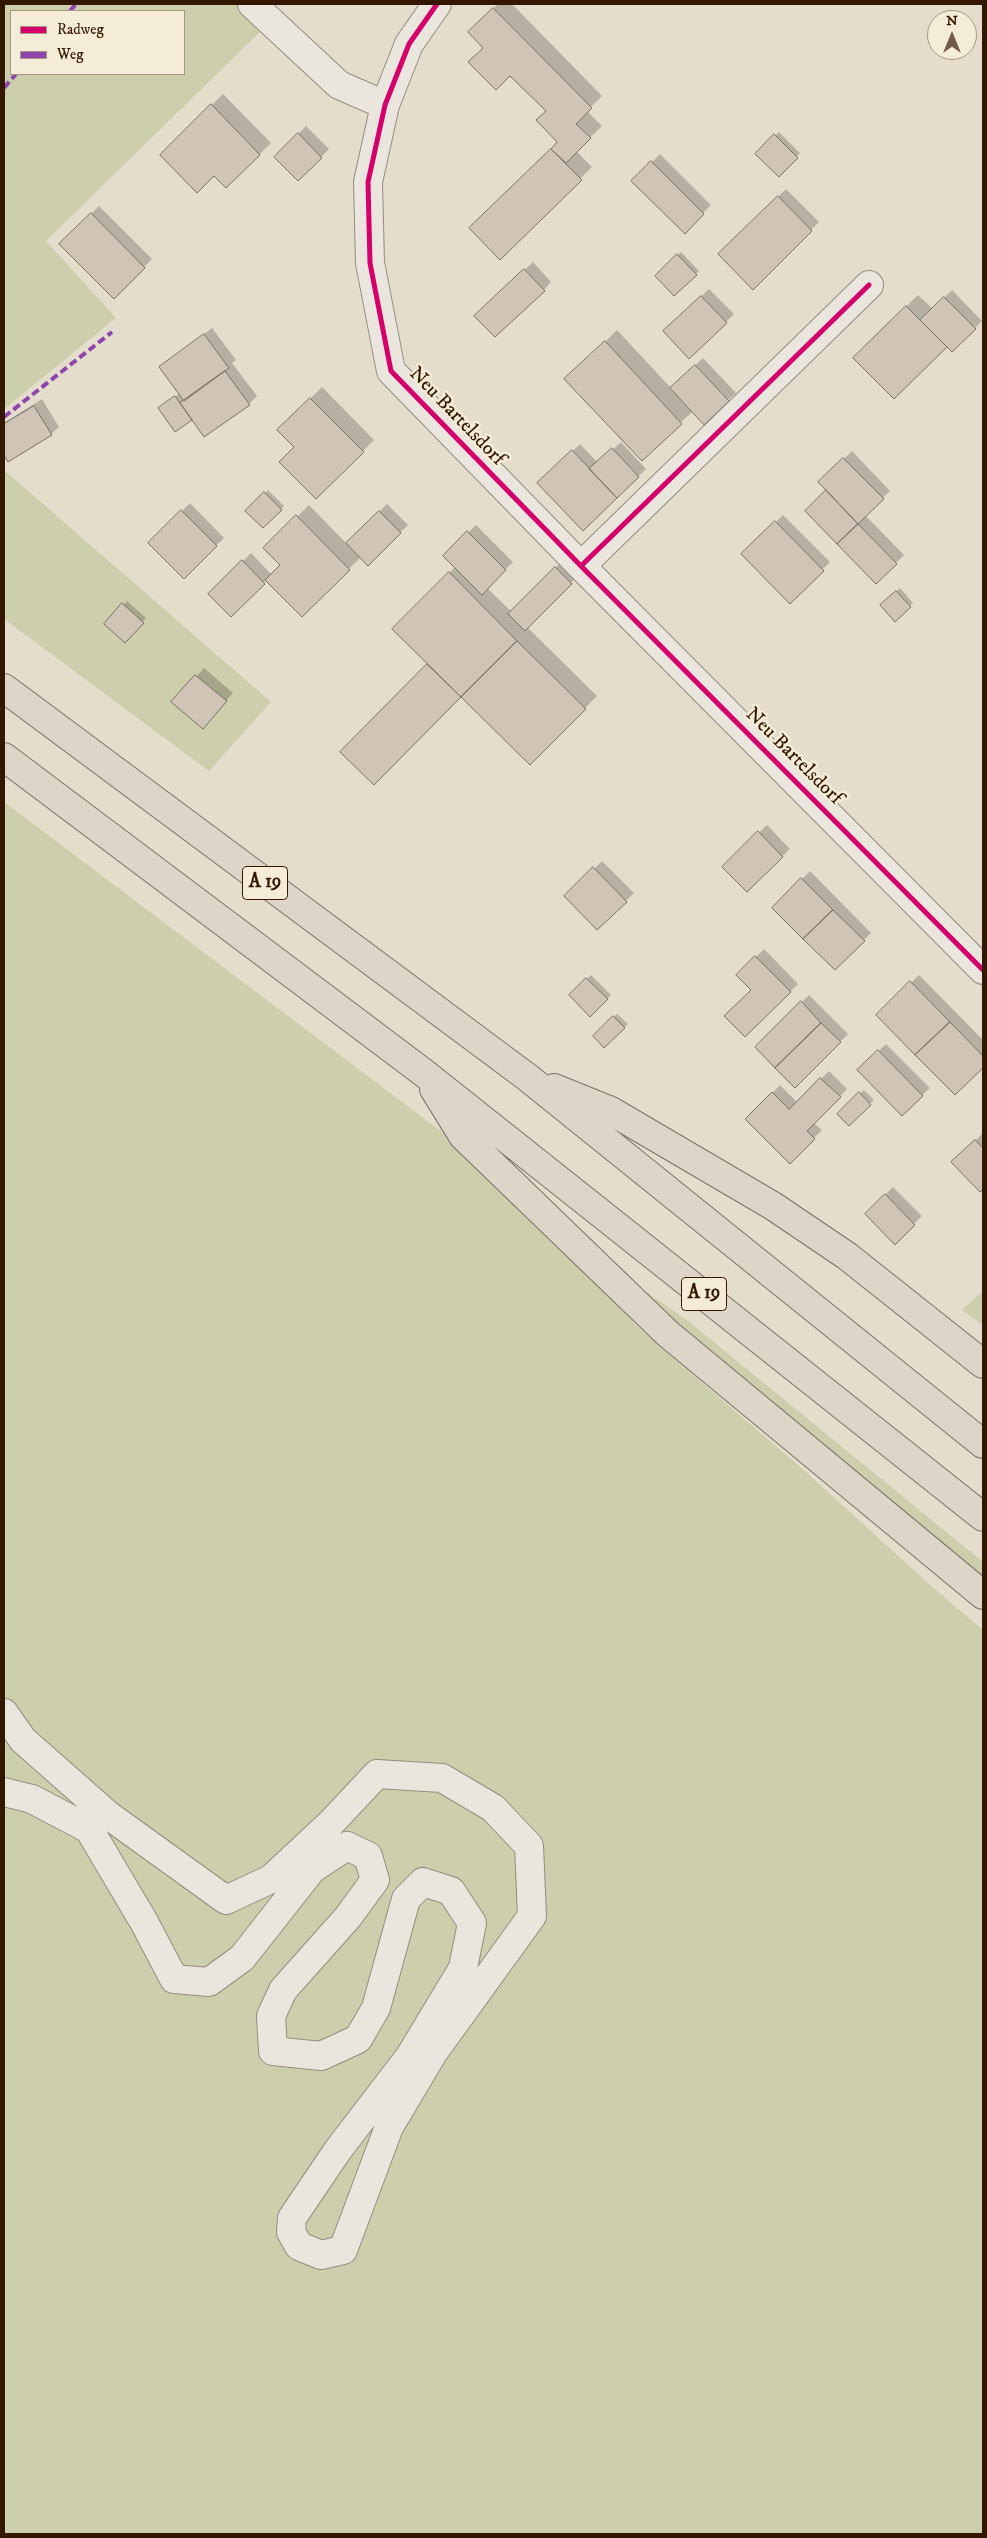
<!DOCTYPE html>
<html>
<head>
<meta charset="utf-8">
<style>
	body { margin:0 }
	#map { position:relative; width:987px; height:2538px; overflow:hidden; background:#e4ddcc; font-family:"IM FELL DW Pica",serif }
	canvas { display:block }
	.frame { position:absolute; inset:0; border:5px solid #331700; pointer-events:none }
	.legend { position:absolute; left:10px; top:10px; width:175px; height:65px; box-sizing:border-box; background:#f4ecd7; border:1px solid #a79781; margin:0; padding:6px 9px; list-style:none; font-size:15px; color:#331700 }
	.legend li { display:flex; align-items:center; gap:10px; height:25px }
	.legend b { width:25px; border:1px solid #a79781 }
	.north { position:absolute; left:927px; top:10px; width:50px; height:50px; box-sizing:border-box; background:#f4ecd7; border:1px solid #a79781; border-radius:50%; rotate:0deg; font-size:14px; font-weight:700; line-height:20px; text-align:center; color:#331700 }
	.north::after { content:''; display:block; margin:auto; width:18px; height:22px; background:#715c47; clip-path:polygon(50% 0,100% 100%,50% 72%,0 100%) }
</style>
</head>
<body>
<div id="map">
<canvas width="987" height="2538"></canvas>
<div class="frame"></div>
<ul class="legend">
<li><b style="height:6px;background:#d6006c"></b>Radweg</li>
<li><b style="height:6px;background:#8e44ad"></b>Weg</li>
</ul>
<div class="north">N</div>
</div>
<script>
const g = document.querySelector('canvas').getContext('2d');
g.lineJoin = 'round';
function fill(path, color) { g.fillStyle = color; g.fill(path, 'evenodd'); }
function trace(path, color, width, dash) { g.strokeStyle = color; g.lineWidth = width; g.lineCap = dash ? 'butt' : 'round'; g.setLineDash(dash || []); g.stroke(path); }
function drawText(font, color, halo, rows, align = 'center') {
  g.font = font + ' "IM FELL DW Pica",serif'; g.lineWidth = 5; g.setLineDash([]); g.textBaseline = 'middle'; g.strokeStyle = halo; g.fillStyle = color; for (const [text, x, y, turn = 0] of rows) {
    g.save(); g.translate(x, y); g.rotate((+turn || 0) * Math.PI / 180); g.textAlign = isNaN(turn) ? turn : align; if (halo) g.strokeText(text, 0, 0); g.fillText(text, 0, 0); g.restore();
  }
}
const green = new Path2D(`
	M4,4H239L265,27L46,241L116,318L4,409ZM11,11H184V74H11Z
	M4,470L271,702L209,771L4,619Z
	M4,802L458,1144L642,1331L806,1472L929,1584L983,1630V2534H4Z
	M983,1291V1325L962,1310Z
	M648,1293L688,1321L983,1562V1577L644,1297Z`);
const shadow = new Path2D(`
	M498,4H512L602,96L587,111L602,126L576,151L592,167L500,258L471,228L559,142L547,111L469,32Z
	M223,94L271,143L226,187L214,174L161,155Z
	M306,126L329,149L298,180L276,157Z
	M779,132L800,153L779,175L757,154Z
	M660,154L711,205L685,232L633,181Z
	M786,189L819,222L753,288L720,254Z
	M99,206L152,259L114,297L61,244Z
	M681,252L699,271L674,294L656,276Z
	M533,262L551,282L544,290L484,308Z
	M709,289L734,314L726,322L665,331Z
	M952,290L982,321L952,351L947,346L894,398L854,358L918,295L933,309Z
	M212,328L236,360L232,363L257,396L249,404L192,418L176,430L164,405L180,393L161,367Z
	M617,330L671,388L703,358L736,393L728,400L693,411L642,459L578,368Z
	M322,387L374,440L316,498L296,447L279,430Z
	M42,399L59,427L51,434L9,460L4,453V423Z
	M621,442L646,469L583,529L539,483L580,444L598,463Z
	M852,451L890,491L865,515L904,555L876,583L828,490L820,482Z
	M268,490L284,506L263,526L247,511Z
	M190,503L224,538L184,577L150,543Z
	M387,504L408,525L368,564L361,557L302,615L267,580L231,616L210,594L251,553L272,575L282,565L265,548L309,505L347,544Z
	M783,515L830,562L790,602L743,554Z
	M476,525L513,562L487,588L512,612L563,560L579,575L527,627L597,696L530,764L461,695L374,783L342,752L429,664L394,629L455,567L444,556Z
	M900,588L913,603L895,620L882,605Z
	M127,601L146,618L125,641L105,624Z
	M204,668L233,693L210,719L173,702Z
	M767,825L790,849L747,890L724,867Z
	M602,861L634,893L597,929L565,896Z
	M810,871L871,933L835,969L773,908Z
	M764,949L798,984L745,1036L752,989L738,975Z
	M591,975L611,995L590,1016L570,995Z
	M919,975L983,1040V1066L955,1093L878,1015Z
	M809,995L848,1034L795,1086L756,1047Z
	M617,1014L628,1024L604,1047L594,1036Z
	M886,1044L930,1088L902,1115L859,1070Z
	M829,1071L847,1089L814,1123L822,1130L790,1162L747,1119L780,1085L797,1102Z
	M864,1090L874,1100L849,1124L839,1114Z
	M983,1133V1187L980,1190L953,1162Z
	M893,1187L922,1216L895,1243L866,1214Z`);
const building = new Path2D(`
	M493,8L592,108L576,124L591,138L566,163L551,149L557,142L536,120L546,111L510,76L496,90L468,62L483,48L468,32Z
	M211,104L260,155L226,188L214,176L197,193L160,155Z
	M298,133L322,158L298,181L274,157Z
	M774,134L798,158L779,177L755,154Z
	M551,149L582,180L500,260L469,228Z
	M651,161L704,214L685,234L631,181Z
	M778,196L812,231L753,290L718,254Z
	M91,213L145,268L114,299L59,244Z
	M677,254L697,275L674,296L655,276Z
	M524,269L545,291L495,337L474,316Z
	M701,296L727,323L689,359L663,331Z
	M944,297L976,329L952,352L920,320Z
	M906,306L947,347L894,399L853,358Z
	M204,334L229,368L184,401L159,367Z
	M605,341L682,424L642,461L564,379Z
	M695,365L729,401L704,425L670,388Z
	M225,371L250,405L204,437L180,403Z
	M175,396L192,420L175,432L158,408Z
	M310,398L364,452L316,499L279,462L294,447L277,430Z
	M34,406L52,435L8,462L4,455V424Z
	M612,448L639,477L617,498L589,469Z
	M572,450L617,498L583,531L537,483Z
	M843,458L884,499L858,524L818,482Z
	M826,490L858,524L837,544L805,511Z
	M264,492L282,510L263,528L245,511Z
	M181,510L217,546L184,579L148,543Z
	M379,511L401,533L368,566L346,543Z
	M296,515L350,570L302,617L265,580L280,565L263,548Z
	M775,521L824,571L790,604L741,554Z
	M858,524L897,564L876,584L837,544Z
	M467,531L506,570L482,595L443,556Z
	M242,560L265,584L231,617L208,594Z
	M555,567L572,584L525,631L508,614Z
	M449,572L517,641L461,697L392,629Z
	M896,591L911,607L895,622L880,605Z
	M122,603L144,623L125,643L104,624Z
	M517,641L586,709L530,765L461,697Z
	M427,664L461,697L374,785L340,752Z
	M195,675L227,701L203,729L171,702Z
	M758,831L783,857L747,892L722,867Z
	M593,867L627,902L597,930L564,896Z
	M801,878L833,910L803,939L772,908Z
	M833,910L865,941L835,970L803,939Z
	M755,956L791,992L745,1037L724,1016L751,990L736,975Z
	M586,978L608,999L590,1017L569,995Z
	M910,981L950,1022L915,1055L876,1015Z
	M801,1001L821,1023L775,1068L755,1047Z
	M613,1016L625,1028L604,1048L593,1036Z
	M950,1022L983,1056V1068L955,1095L915,1055Z
	M821,1023L841,1042L795,1088L775,1068Z
	M878,1050L923,1096L902,1116L857,1070Z
	M820,1078L841,1097L807,1131L815,1139L790,1164L745,1119L772,1092L789,1109Z
	M859,1092L871,1105L849,1126L837,1114Z
	M975,1140L983,1148V1189L980,1192L951,1162Z
	M885,1194L915,1225L895,1245L865,1214Z`);
const minor = new Path2D(`
	M252,4L339,85L385,105
	M437,4L409,44L385,105L368,182L370,263L391,371L581,566L983,970
	M581,566L869,285
	M4,1713L23,1740L108,1815L226,1900L271,1879L330,1824L377,1774L442,1778L493,1808L529,1846L532,1916L433,2053L389,2127L343,2250L321,2255L299,2246L291,2232L292,2218L338,2150L410,2056L463,1968L472,1923L451,1891L423,1882L406,1899L376,2008L358,2039L321,2056L273,2051L271,2016L283,1990L348,1917L375,1880L368,1856L347,1846L312,1869L242,1958L209,1982L174,1979L144,1922L89,1829L32,1799L4,1792`);
const highway = new Path2D(`
	M4,688L527,1077L983,1444
	M4,757L424,1073L983,1517
	M554,1088L611,1111L773,1206L847,1256L983,1364
	M434,1089L463,1136L667,1333L983,1595`);
const quiet = new Path2D(`
	M70,11L76,4
	M4,88L16,74
	M4,417L112,332`);
const cycleway = new Path2D(`
	M437,4L409,44L385,105L368,182L370,263L391,371L581,566L983,970
	M581,566L869,285`);
const shields = [
	[265,883,45],
	[704,1294,45]
];
const shieldNames = [
	["A 19",265,883],
	["A 19",704,1294]
];
const streetNames = [
	["Neu Bartelsdorf",456,417,46],
	["Neu Bartelsdorf",793,757,45]
];
fill(green, '#cdcfac');
fill(shadow, '#0003');
fill(building, '#d0c4b7');
trace(building, '#797165', 1);
trace(minor, '#948c7f', 30);
trace(highway, '#797165', 30);
trace(minor, '#eae6dd', 28);
trace(highway, '#ddd6c8', 28);
trace(quiet, '#8e44ad', 4, [8, 4]);
trace(cycleway, '#d6006c', 5);
for (const [x, y, w] of shields) { const box = new Path2D(); box.roundRect(x - w / 2, y - 16.5, w, 33, 4); g.fillStyle = '#f4ecd7'; g.fill(box); trace(box, '#331700', 1); }
drawText('bold 19px', '#331700', null, shieldNames);
drawText('20px', '#331700', '#f4ecd7', streetNames);
</script>
</body>
</html>
